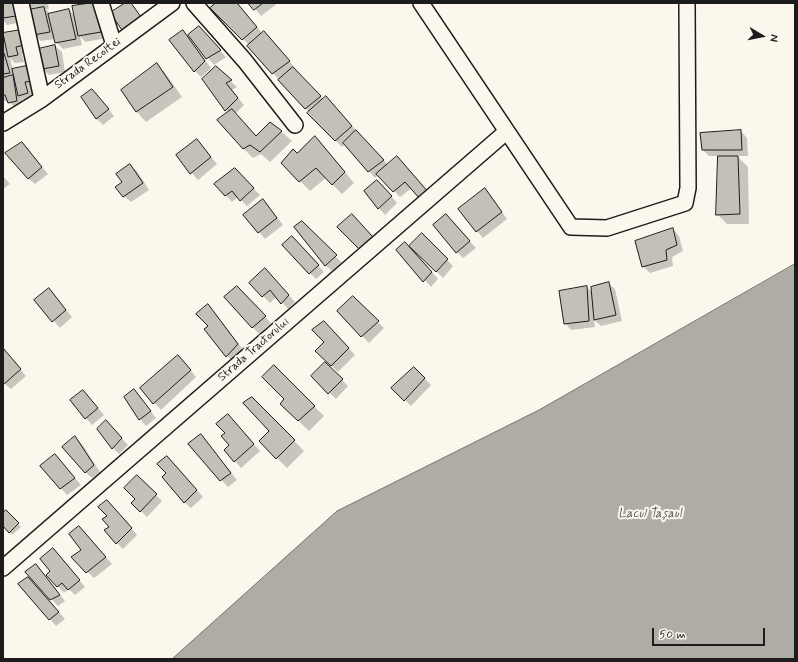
<!DOCTYPE html>
<html>
<head>
<meta charset="utf-8">
<style>
	body { margin:0 }
	#map { position:relative; width:798px; height:662px; overflow:hidden; background:#fbf7ec; font-family:Mynerve,sans-serif }
	canvas { display:block }
	.frame { position:absolute; inset:0; border:4px solid #1c1c1c; pointer-events:none }
	.north { position:absolute; left:742px; top:16px; width:40px; height:40px; -webkit-text-stroke:3px #fbf7ec; paint-order:stroke; rotate:100deg; font-size:11px; font-weight:700; line-height:16px; text-align:center; color:#1c1c1c }
	.north::after { content:''; display:block; margin:auto; width:14px; height:18px; background:#1c1c1c; clip-path:polygon(50% 0,100% 100%,50% 72%,0 100%) }
	.scale { position:absolute; left:652px; top:628px; width:113px; height:18px; box-sizing:border-box; border:2px solid #1c1c1c; border-top:0; padding-left:5px; font-size:12px; line-height:14px; white-space:nowrap; color:#1c1c1c; -webkit-text-stroke:3px #fbf7ec; paint-order:stroke }
</style>
</head>
<body>
<div id="map">
<canvas width="798" height="662"></canvas>
<div class="frame"></div>
<div class="north">N</div>
<div class="scale">50 m</div>
</div>
<script>
const g = document.querySelector('canvas').getContext('2d');
g.lineJoin = 'round';
function fill(path, color) { g.fillStyle = color; g.fill(path, 'evenodd'); }
function trace(path, color, width, dash) { g.strokeStyle = color; g.lineWidth = width; g.lineCap = dash ? 'butt' : 'round'; g.setLineDash(dash || []); g.stroke(path); }
function drawText(font, color, halo, rows, align = 'center') {
  g.font = font + ' Mynerve,sans-serif'; g.lineWidth = 4; g.setLineDash([]); g.textBaseline = 'middle'; g.strokeStyle = halo; g.fillStyle = color; for (const [text, x, y, turn = 0] of rows) {
    g.save(); g.translate(x, y); g.rotate((+turn || 0) * Math.PI / 180); g.textAlign = isNaN(turn) ? turn : align; if (halo) g.strokeText(text, 0, 0); g.fillText(text, 0, 0); g.restore();
  }
}
const water = new Path2D(`
	M795,264V659H172L337,511L539,410Z`);
const shadow = new Path2D(`
	M3,3H20L22,22L7,25L3,20Z
	M27,3H48L49,9H46L50,14L69,10L75,16L93,3L107,38L85,42L80,36L82,45L63,49L56,42L55,39L41,41L34,34L32,10Z
	M218,3H237L262,33L270,38L295,68L294,69L323,99L332,104L388,165L412,188L400,197L379,175L375,178L345,144L342,147L308,113L309,112L279,80L249,45L212,8Z
	M250,3H278L261,16Z
	M21,31L30,52L22,54L24,62L15,63L10,58L13,70L31,66L40,87L31,89L34,99L25,102L22,98L23,107L16,109L9,101H3V34Z
	M183,31L190,39L211,68L201,77L195,71Z
	M205,34L226,57L214,65L189,35Z
	M55,46L62,52L65,72L49,75L43,69Z
	M157,64L166,74L182,97L146,122L137,112L122,90Z
	M216,68L237,87L232,90L244,105L235,114L257,137L270,124L282,132L292,141L270,162L261,154L253,158L243,148L229,113L203,79Z
	M98,96L114,116L103,125L96,118Z
	M741,131L747,138L748,156H737L748,167L749,224H727L717,214L719,156H709L703,150Z
	M315,137L324,147L354,183L342,194L326,178L310,191L282,163L297,154Z
	M197,140L217,164L198,180L177,156Z
	M22,143L48,174L35,184L28,178Z
	M130,165L137,171L149,190L131,202L124,196V183Z
	M235,169L260,195L247,206L238,197L232,202L216,184Z
	M3,176L10,184L3,189Z
	M383,187L397,203L385,215L365,192Z
	M484,190L491,196L507,219L483,238L477,231Z
	M269,207L283,225L265,239L245,215Z
	M302,222L342,263L332,271L325,265Z
	M452,222L476,248L463,258L457,252Z
	M673,229L679,236L683,251L672,257L673,266L650,273L643,266Z
	M422,234L453,266L443,278L416,251L415,252L438,279L431,287L398,250L409,247Z
	M298,244L324,272L316,279L284,245Z
	M271,276L295,302L288,309L277,296L270,303L250,283Z
	M608,283L615,289L622,321L601,326L594,320L595,327L571,330L565,323L586,287L592,292Z
	M237,288L271,323L259,334L225,297Z
	M55,296L72,317L60,328L35,300Z
	M353,298L384,328L369,343L338,311Z
	M214,312L244,351L233,363L206,329L209,327Z
	M331,329L355,355L338,372L316,351L326,342Z
	M3,349L26,376L11,389L3,382Z
	M185,363L196,377L161,410L141,388Z
	M325,363L348,386L336,399L312,376Z
	M274,367L324,416L309,431L281,404L286,400Z
	M414,368L431,385L411,406L393,388Z
	M134,390L156,418L146,426L140,419L126,397Z
	M89,398L104,415L92,425L71,400Z
	M252,398L304,451L287,468L260,441L270,431Z
	M234,422L260,451L241,468L235,461L227,433Z
	M112,428L128,445L119,454L113,448Z
	M200,435L237,480L228,487L189,444Z
	M75,438L82,444L100,472L92,478L85,472Z
	M61,462L81,485L67,495L41,466Z
	M174,464L203,497L191,508L184,502Z
	M137,476L162,501L147,517L133,503L137,499Z
	M114,508L137,535L123,549L117,543L108,517Z
	M6,512L21,527L12,535L3,525V515Z
	M85,534L112,564L94,578L72,557L83,550Z
	M59,556L85,587L75,595L69,589L64,593L58,586L52,571Z
	M27,572H42L65,601L58,606Z
	M20,584L35,585L65,619L56,626Z`);
const building = new Path2D(`
	M3,3H15L16,16L3,18Z
	M90,3H94L101,32L78,36L72,6Z
	M125,3H131L141,17L122,30L110,13Z
	M216,3H237L257,27L242,40L210,8Z
	M248,3H263L254,10Z
	M44,7L50,32L33,35L28,10Z
	M69,9L76,39L55,43L48,14Z
	M199,26L221,50L206,59L188,35Z
	M21,30L24,45L16,47L18,55L8,57L3,33Z
	M183,30L205,61L194,72L169,40Z
	M264,31L290,61L272,74L247,46Z
	M55,45L59,66L42,69L38,49Z
	M3,53H4L10,73L3,74Z
	M157,63L173,87L136,112L121,90Z
	M31,65L34,81L25,82L28,93L18,96L12,69Z
	M216,66L232,80L226,83L238,98L225,111L202,79Z
	M293,67L321,96L305,109L278,80Z
	M13,75L17,101L8,103L5,95H3V78Z
	M92,89L109,109L96,119L81,97Z
	M326,96L352,126L335,141L307,113Z
	M232,109L256,136L270,122L282,131L260,152L250,145L243,149L217,120Z
	M356,130L384,160L368,172L343,143Z
	M741,130L742,150H702L700,133Z
	M315,136L345,172L332,185L316,168L299,182L281,163L293,149L297,153Z
	M197,139L211,157L190,174L176,155Z
	M22,142L42,167L28,179L5,153Z
	M397,156L429,193L420,199L405,182L393,192L376,174Z
	M718,156H738L740,214L716,215Z
	M130,164L143,183L123,197L115,187L122,182L116,174Z
	M235,168L254,188L240,201L232,191L225,196L214,184Z
	M377,180L392,196L378,209L364,191Z
	M485,188L502,212L476,232L458,209Z
	M263,199L277,218L258,233L243,215Z
	M352,214L373,237L359,249L337,227Z
	M446,214L470,241L456,253L433,225Z
	M302,221L337,255L325,266L294,227Z
	M673,228L677,245L666,250L667,260L642,267L635,241Z
	M422,233L448,259L436,272L409,246Z
	M292,236L319,265L309,274L282,245Z
	M405,242L432,272L423,282L396,250Z
	M265,268L289,295L281,304L270,290L262,297L249,283Z
	M609,282L616,315L594,320L591,287Z
	M237,286L266,316L252,328L224,297Z
	M587,286L589,321L564,324L559,291Z
	M49,288L66,310L52,322L34,300Z
	M353,296L379,321L361,337L337,311Z
	M208,304L238,344L226,357L204,329L208,326L196,314Z
	M324,321L349,348L331,366L315,351L324,342L312,330Z
	M3,348L21,369L4,384L3,383Z
	M178,355L191,370L153,404L140,388Z
	M325,362L343,379L328,394L311,376Z
	M274,365L315,406L298,421L280,404L284,399L262,377Z
	M414,367L425,378L404,401L391,388Z
	M134,389L151,411L139,420L124,397Z
	M83,390L98,408L85,419L70,400Z
	M252,397L295,440L276,459L259,441L269,431L243,403Z
	M228,414L254,444L234,462L224,450L229,445L221,436L225,433L216,424Z
	M106,420L122,438L112,449L97,429Z
	M201,434L231,473L220,481L188,444Z
	M75,436L94,465L85,473L62,447Z
	M55,454L75,478L60,489L40,466Z
	M167,456L197,490L184,503L162,477L166,473L157,464Z
	M137,475L157,494L140,512L131,503L135,499L124,488Z
	M107,500L132,528L116,544L104,530L109,527L102,519L107,516L98,507Z
	M6,510L19,523L9,533L3,526V513Z
	M79,526L106,557L86,573L71,557L81,550L69,534Z
	M53,548L80,580L68,590L62,583L57,587L46,575L50,571L40,559Z
	M36,564L60,595L50,600L25,572Z
	M28,577L59,612L49,620L18,584Z`);
const minor = new Path2D(`
	M21,3L42,99
	M101,3L114,45
	M194,3L245,61L295,125
	M421,3L571,227L607,228L685,203L688,188L687,3
	M3,123L42,99L172,3
	M3,568L506,132`);
const streetNames = [
	["Strada Recoltei",88,64,-36],
	["Strada Tractorului",254,350,-41]
];
const waterNames = [
	["Lacul Tașaul",650,514]
];
fill(water, '#afaca5');
trace(water, '#74726e', 1);
fill(shadow, '#0003');
fill(building, '#c3c0b8');
trace(building, '#1c1c1c', 1);
trace(minor, '#1c1c1c', 18);
trace(minor, '#fbf7ec', 15);
drawText('12px', '#1c1c1c', '#fbf7ec', streetNames);
drawText('italic 13px', '#575653', '#fbf7ec', waterNames);
</script>
</body>
</html>
